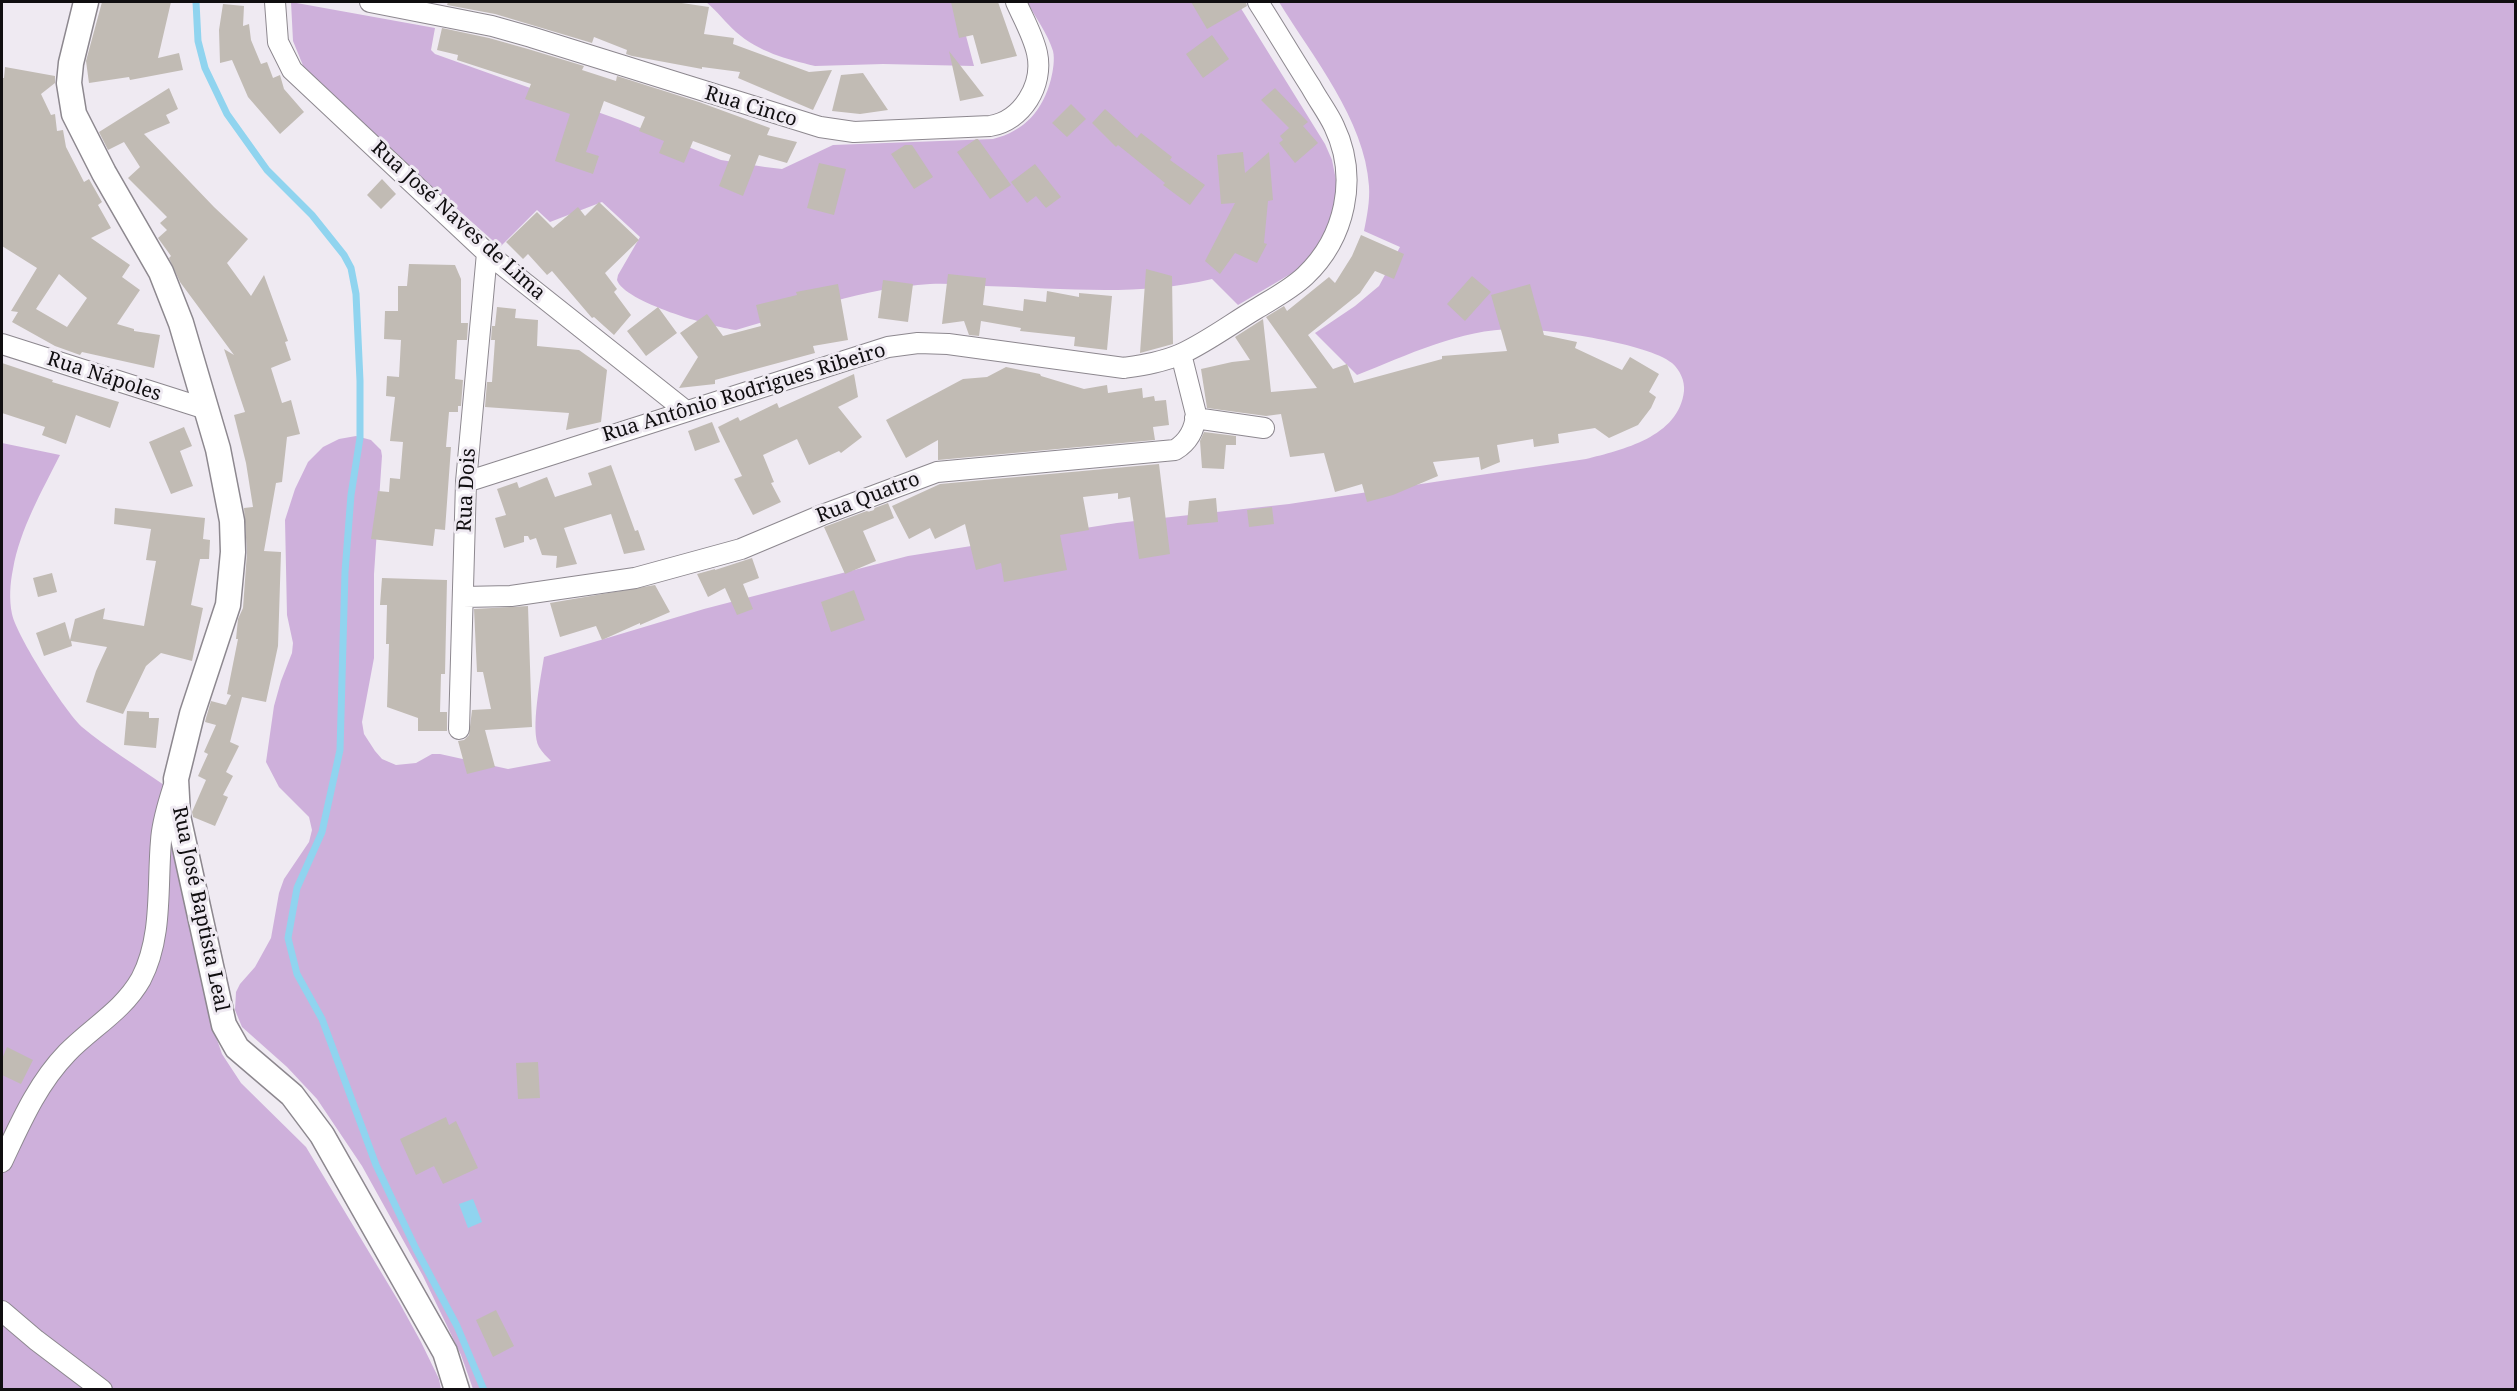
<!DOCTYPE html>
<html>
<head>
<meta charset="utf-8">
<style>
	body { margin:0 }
	#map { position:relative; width:2517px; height:1391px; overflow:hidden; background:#efeaf2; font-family:"Noto Serif",serif }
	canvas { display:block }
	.frame { position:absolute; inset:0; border:3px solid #100e10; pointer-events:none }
</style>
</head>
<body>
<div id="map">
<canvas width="2517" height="1391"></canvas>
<div class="frame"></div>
</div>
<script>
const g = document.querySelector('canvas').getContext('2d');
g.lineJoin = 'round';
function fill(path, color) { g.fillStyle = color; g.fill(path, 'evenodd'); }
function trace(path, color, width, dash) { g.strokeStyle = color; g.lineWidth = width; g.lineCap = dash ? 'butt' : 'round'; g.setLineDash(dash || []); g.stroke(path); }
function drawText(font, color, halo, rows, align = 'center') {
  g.font = font + ' "Noto Serif",serif'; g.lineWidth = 6; g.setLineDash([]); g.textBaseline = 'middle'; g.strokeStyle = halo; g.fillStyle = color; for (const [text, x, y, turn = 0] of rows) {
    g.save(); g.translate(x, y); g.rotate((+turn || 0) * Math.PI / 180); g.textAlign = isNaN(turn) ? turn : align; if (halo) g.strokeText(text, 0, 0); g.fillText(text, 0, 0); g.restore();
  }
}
const green = new Path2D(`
	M291,2L435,28L431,50L435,54L620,120L721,160L765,167L782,169L833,145L993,139C1025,131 1043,110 1051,79C1053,71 1055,59 1053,51C1048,34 1035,17 1027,2H1237L1325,144L1332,160L1338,190L1326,240L1299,269L1238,305L1212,279C1138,297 1061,288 985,286C967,285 948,283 930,284C864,288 799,312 736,330C712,327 624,302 617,280L618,275L640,237L602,202L550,222L537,210L500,247L394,153L304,68L293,41Z
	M706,2H957L974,66L883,64L815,66C786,59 759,52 736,32C726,23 717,11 706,2Z
	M1279,2H2515V1389H473L461,1355L423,1276L362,1166L317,1099L287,1067L242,1027L235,1010L236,992L240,984L255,967L271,938L279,893L284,879L309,842L312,830L309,817L279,787L266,762L274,706L281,681L292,653L293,643L287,615L285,520L295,489L308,462L323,447L339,439L356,436L371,440L381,450L382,456L374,574V658L362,722L364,734L375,751L382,759L396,765L416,763L432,754H440L508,769L551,761C547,757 542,752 539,747C530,731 541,676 544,657L704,609L908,556L1117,523L1289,504L1586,459C1622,450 1679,437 1684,391C1685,381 1680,370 1672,363C1647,343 1552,330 1518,329C1462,328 1408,355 1357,375L1315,333L1355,306L1379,286L1400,247L1364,231C1367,216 1370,201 1369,186C1365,120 1312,56 1279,2Z
	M2,443L60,455C42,491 20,529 13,569C10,583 9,600 12,614C17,637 65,711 82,727C107,748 137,766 164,785L213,1028L222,1054L241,1083L306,1147L399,1302L421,1342L439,1379L441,1389H2Z`);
const water = new Path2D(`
	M473,1199L482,1222L468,1228L459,1204Z`);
const stream = new Path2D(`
	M196,2L198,41L205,68L227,114L267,170L312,215L344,255L351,268L356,294L360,381V438L351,495L345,572L340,750L322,832L297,888L288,938L297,974L322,1019L376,1165L416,1249L457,1326L484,1390`);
const building = new Path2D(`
	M102,2H171L158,58L179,53L183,70L130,80L129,77L89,83L86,61Z
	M448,2H675L709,7L704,34L734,38L733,44L809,72L832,70L813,110L738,78L740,72L702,67V69L632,56L626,54L627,50L594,37L592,43L495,14L447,5Z
	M951,2H998L1017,56L981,64L973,35L959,38Z
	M1191,2H1246L1247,6L1207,29Z
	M223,4L244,6L243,26L249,24L251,40L261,64L267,62L273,78L280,75L284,89L304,112L280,134L248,97L232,60L220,63L219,30Z
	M442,28L489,38L528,49L584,66L582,70L616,81L617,76L699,102L770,128L767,135L797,142L787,163L759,155L743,196L719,186L731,155L693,141L684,163L659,153L664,141L639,131L645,117L604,101L586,152L599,156L593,174L555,161L570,114L525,99L531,84L457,60L458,55L437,50Z
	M1212,35L1229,59L1203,78L1186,54Z
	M949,51L984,96L960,101Z
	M5,67L55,76V83L41,94L51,115L55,114L57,131L63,130L66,147L84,182L89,179L102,202L98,205L111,228L91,238L130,265L122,277L140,290L117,324L134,329V331L160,335L154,368L82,352L80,355L55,346L12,322L18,312L11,311L37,268L2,246V78H4ZM59,274L87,298L67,327L36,309Z
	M863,73L888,110L860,114L832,111L841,75Z
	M169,88L178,109L166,115L170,123L144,134L214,207L248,239L227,263L251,296L264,275L288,341L285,342L291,360L271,368L282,403L291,400L300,434L287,437L282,482L276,483L264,551L281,552L278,646L266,702L242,697L230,742L239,746L226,772L233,776L223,795L228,797L215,826L193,817L192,812L206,780L198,776L208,754L204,752L216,725L205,722L206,718L211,701L226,705L231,695L227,694L238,639H236L238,619L243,608L247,552L244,508L253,507L246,463L234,415L245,412L224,349L234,355L180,282L169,258L171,256L158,238L167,230L160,223L167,217L128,178L140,167L124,142L108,150L99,132Z
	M1275,88L1308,122L1303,126L1318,143L1295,163L1279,143L1283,140L1280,136L1289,128L1261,100Z
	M1071,104L1086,119L1067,137L1052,123Z
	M1105,109L1137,138L1141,133L1172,157L1170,160L1205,185L1190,205L1163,185L1165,183L1118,145L1116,147L1092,123Z
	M976,139H978L1011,185L990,199L957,152Z
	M905,145H912L933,177L914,189L891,154Z
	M1243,152L1245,173L1269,152L1273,200L1268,201L1264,243L1267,244L1257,263L1235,253L1220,274L1205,261L1235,203L1221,204L1217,155Z
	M819,163L846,169L834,215L807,208Z
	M1035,164L1061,197L1046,208L1036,196L1027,203L1011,182Z
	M382,179L396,194L381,209L367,195Z
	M599,202L639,240L605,273L617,289L614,292L631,315L614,335L594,317L592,318L552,271L547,275L528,254L523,259L506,242L537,212L553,228L578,207L585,216Z
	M1361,235L1404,254L1394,279L1375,271L1360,293L1308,335L1333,369L1347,364L1354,383L1442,359V356L1507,351L1491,295L1530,284L1544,335L1577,342L1575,348L1622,370L1630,357L1659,374L1649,392L1656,397L1651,408L1638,425L1609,438L1595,428L1558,434L1559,443L1534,447L1533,439L1497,445L1500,462L1481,470L1479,457L1433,462L1438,476L1393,495L1367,502L1362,484L1335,492L1324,453L1290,457L1281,414L1266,416L1207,408L1201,369L1232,362L1250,360L1235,337L1263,319L1271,392L1317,388L1266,317L1284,306L1287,311L1329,277L1335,283L1352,256Z
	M409,264L455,265L461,279V323H468L467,340H457L455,379L463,380L461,406H458V412H449L446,447H451L445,530L435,529L433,546L371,539L378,491L389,492L390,478L400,479L403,442L390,441L395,397L386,396L387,376L399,377L401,340L384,339L385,311H398V286H407Z
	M1146,269L1172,276L1173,344L1140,353Z
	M948,274L986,278L983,305L1023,311L1024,299L1046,302L1047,291L1079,297V293L1112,296L1107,350L1074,346L1075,337L1020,331L1021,328L981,321L979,336L969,335L964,321L942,324Z
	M1472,276L1491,292L1465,321L1447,304Z
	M883,280L913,284L908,322L878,318Z
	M838,284L848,340L813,346L815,353L715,380V384L679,388L698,357L680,333L707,314L723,336L761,326L756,305L797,295L796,292Z
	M497,307L516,309L515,318L538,320L537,346L579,350L607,370L601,422L566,430L569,413L485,407L487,382H492L495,340H491L492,326H495Z
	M658,307L677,333L646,356L627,331Z
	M2,363L53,380L52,382L119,402L110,428L76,415L66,444L42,435L45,427L2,413Z
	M1006,367L1040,374L1041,376L1084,389L1107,385L1108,393L1142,388L1143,398L1154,396L1155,401L1166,400L1169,425L1153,427L1155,440L938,460V440L906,458L886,420L963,379L987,377Z
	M854,374L858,397L838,407L862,437L841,453L839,451L809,465L797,439L763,455L774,482L771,483L781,502L753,515L734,479L742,476L718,427L738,417L740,421L777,403L779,408Z
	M712,422L720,442L695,451L688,431Z
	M184,427L192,446L180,451L193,486L171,494L149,442Z
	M1204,432L1236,436V445H1226L1224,469L1202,468L1200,441Z
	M1159,464L1170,554L1139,559L1130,497L1118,499V493L1083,497L1089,530L1060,535L1067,570L1004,582L1001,563L976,570L965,524L935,539L930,528L909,539L892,506L940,484Z
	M611,465L635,531L638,530L645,550L624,554L611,514L564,528L577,564L556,568L557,556L542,555L536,538L530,540L528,536H524V542L504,548L495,518L506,515L497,489L517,482L519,488L547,477L555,497L592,485L588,473Z
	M1216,498L1218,522L1187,525L1189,501Z
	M888,503L894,518L863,531L876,561L845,574L824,527Z
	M1272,507L1274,524L1249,527L1247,510Z
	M115,508L205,518L203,539L210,540L209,559H200L191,605L203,608L192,661L161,653L146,666L123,714L86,702L96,671L107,647L71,641L72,646L44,656L36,633L65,622L70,640L75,619L105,608L103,619L144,626L156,561L146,560L151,529L114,524Z
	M752,558L759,578L743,584L753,609L737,615L725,588L708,597L697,574L715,569V570Z
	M52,573L57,592L38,597L33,578Z
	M382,578L447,580L445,674H441L440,712H447V731H418V718L387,707L389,644H386L387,605H380Z
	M655,585L670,612L640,625V623L602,640L596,626L560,637L550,603Z
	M854,590L865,620L831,632L821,602Z
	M528,606L532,727L485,730L495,767L467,774L458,741L464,740L469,735L472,710L491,709L483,672H477L474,609Z
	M127,711L149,712V718H159L156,748L124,745Z
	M7,1047L33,1060L21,1084L2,1075V1059Z
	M538,1062L540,1098L518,1099L516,1063Z
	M446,1117L449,1125L456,1121L478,1168L443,1184L434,1166L416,1175L400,1139Z
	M496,1310L514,1346L493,1357L476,1320Z`);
const minor = new Path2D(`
	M275,2L278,42L292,70L487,253L686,411
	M370,2L492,26L531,37L820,127L854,132L990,126C1022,121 1044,85 1037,53C1033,35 1023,18 1016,2
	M2,344L206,409
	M1195,418L1264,428
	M466,482L888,347L918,343L948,344L1124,368C1143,365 1163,362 1181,354C1207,342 1231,324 1256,309C1272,299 1290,290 1305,276C1345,238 1359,178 1334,126C1328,113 1318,100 1311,87C1293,59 1276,30 1258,2
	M463,597L511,596L635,578L741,549L822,515L937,472L1175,450C1188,442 1195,429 1196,414L1181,354
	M459,729L466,482L487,253
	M2,1162C20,1124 37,1084 67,1053C91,1028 123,1011 141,979C163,937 157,886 161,841C162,822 168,805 173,788
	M2,1311L36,1340L102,1390`);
const tertiary = new Path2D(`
	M86,2L71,63L69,83L74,114L104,173L161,272L181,323L218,449L232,521L233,552L228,605L192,714L176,779L178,816L224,1025L237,1048L292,1095L322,1135L445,1352L457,1390`);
const streetNames = [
	["Rua Cinco",751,107,17],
	["Rua José Naves de Lima",458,221,42],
	["Rua Nápoles",104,377,18],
	["Rua Antônio Rodrigues Ribeiro",744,393,-17],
	["Rua Dois",467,490,-87],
	["Rua Quatro",868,498,-21],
	["Rua José Baptista Leal",200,909,78]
];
fill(green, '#ceb0db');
fill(water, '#90d4ef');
trace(stream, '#90d4ef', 7);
fill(building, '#c1bbb4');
trace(minor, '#8d888f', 22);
trace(tertiary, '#8d888f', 27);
trace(minor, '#fff', 20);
trace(tertiary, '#fff', 24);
drawText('20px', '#100e10', '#efeaf2', streetNames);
</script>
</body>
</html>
